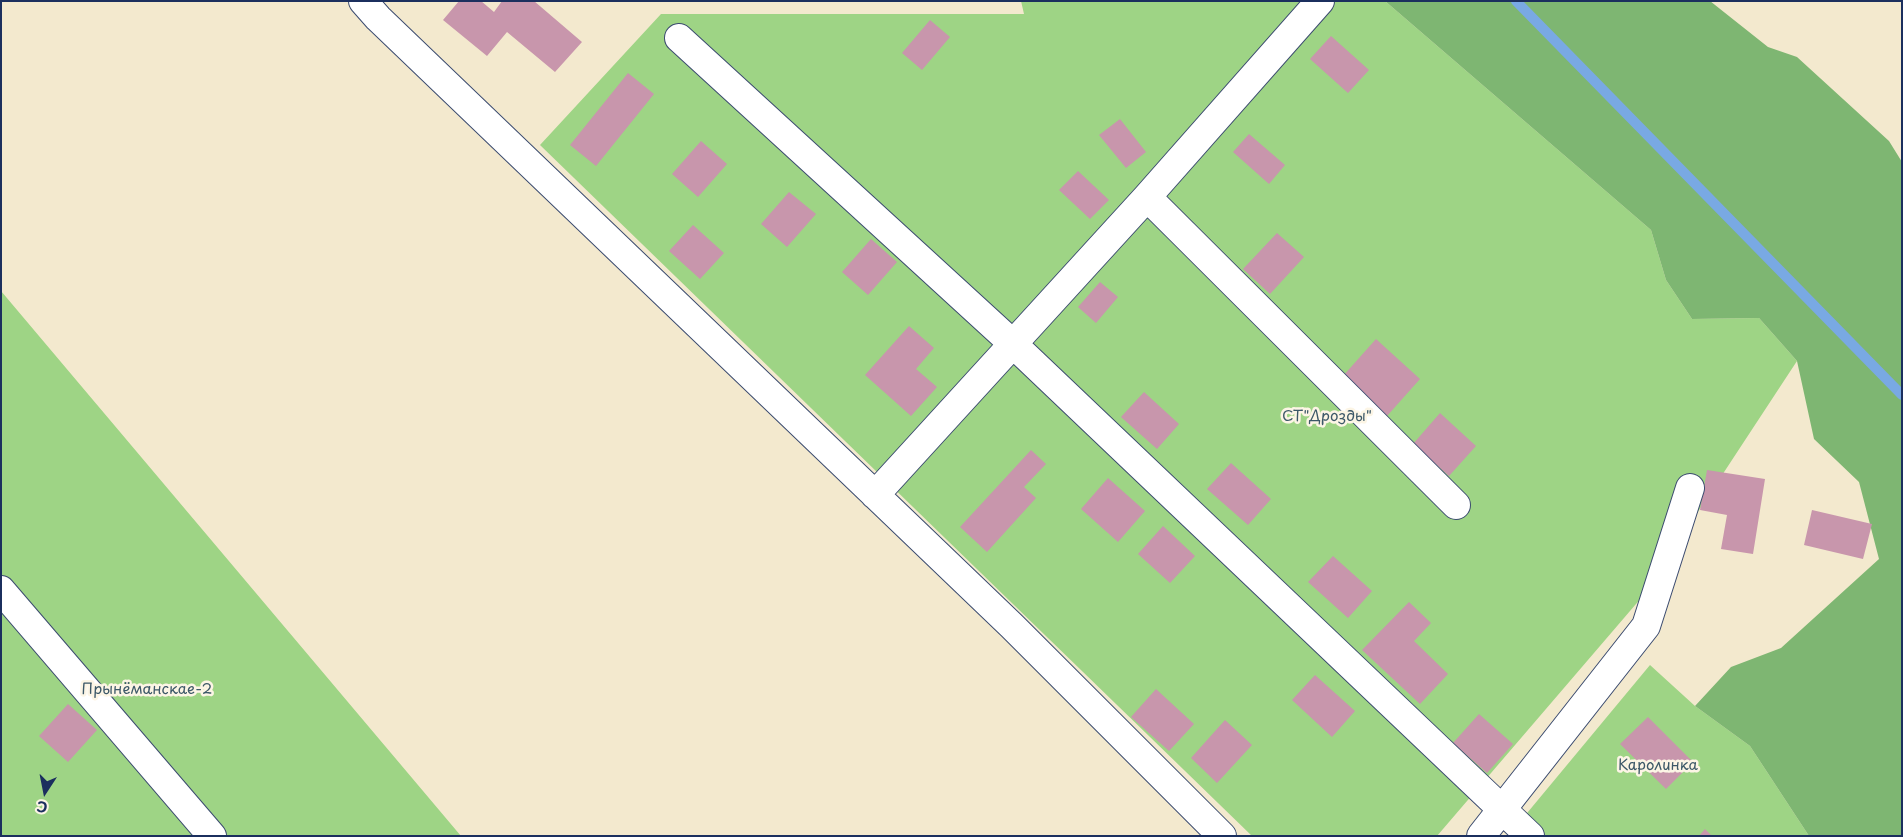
<!DOCTYPE html>
<html>
<head>
<meta charset="utf-8">
<style>
	body { margin:0 }
	#map { position:relative; width:1903px; height:837px; overflow:hidden; background:#f3e9ce; font-family:"Playpen Sans",sans-serif }
	canvas { display:block }
	.frame { position:absolute; inset:0; border:2px solid #1b2f5e; pointer-events:none }
	.north { position:absolute; left:20px; top:767px; width:50px; height:50px; -webkit-text-stroke:4px #fcf5e5; paint-order:stroke; rotate:191deg; font-size:14px; font-weight:700; line-height:20px; text-align:center; color:#1b2f5e }
	.north::after { content:''; display:block; margin:auto; width:18px; height:22px; background:#1b2f5e; clip-path:polygon(50% 0,100% 100%,50% 72%,0 100%) }
</style>
</head>
<body>
<div id="map">
<canvas width="1903" height="837"></canvas>
<div class="frame"></div>
<div class="north">С</div>
</div>
<script>
const g = document.querySelector('canvas').getContext('2d');
g.lineJoin = 'round';
function fill(path, color) { g.fillStyle = color; g.fill(path, 'evenodd'); }
function trace(path, color, width, dash) { g.strokeStyle = color; g.lineWidth = width; g.lineCap = dash ? 'butt' : 'round'; g.setLineDash(dash || []); g.stroke(path); }
function drawText(font, color, halo, rows, align = 'center') {
  g.font = font + ' "Playpen Sans",sans-serif'; g.lineWidth = 5; g.setLineDash([]); g.textBaseline = 'middle'; g.strokeStyle = halo; g.fillStyle = color; for (const [text, x, y, turn = 0] of rows) {
    g.save(); g.translate(x, y); g.rotate((+turn || 0) * Math.PI / 180); g.textAlign = isNaN(turn) ? turn : align; if (halo) g.strokeText(text, 0, 0); g.fillText(text, 0, 0); g.restore();
  }
}
const green = new Path2D(`
	M1021,1H1385L1651,230L1666,280L1692,319L1759,318L1797,361L1642,597L1437,836H1252L540,145L661,14H1024Z
	M1,291L461,836H1Z
	M1650,665L1695,706L1750,746L1809,836H1508Z`);
const forest = new Path2D(`
	M1385,1H1710L1768,47L1797,57L1889,141L1902,162V836H1809L1750,746L1695,706L1731,667L1781,648L1879,559L1859,482L1814,439L1797,361L1759,318L1692,319L1666,280L1651,230Z`);
const stream = new Path2D(`
	M1516,1L1902,395`);
const building = new Path2D(`
	M459,1H481L494,12L502,1H534L582,42L555,72L507,32L487,56L443,20Z
	M930,20L950,37L922,70L902,53Z
	M1331,36L1369,70L1348,93L1310,59Z
	M628,73L654,94L596,166L570,145Z
	M1120,119L1146,152L1126,168L1099,135Z
	M1249,134L1285,165L1269,184L1233,152Z
	M701,141L727,164L698,197L672,174Z
	M1078,171L1109,200L1090,219L1059,190Z
	M789,192L816,214L787,247L761,224Z
	M693,225L724,253L700,279L669,251Z
	M1277,233L1304,257L1270,294L1243,269Z
	M871,239L897,262L868,295L842,272Z
	M1100,282L1118,297L1096,323L1078,307Z
	M909,326L934,348L916,369L937,387L911,416L865,375Z
	M1376,339L1420,379L1387,416L1343,376Z
	M1144,392L1179,424L1157,449L1121,417Z
	M1440,413L1476,446L1449,476L1413,444Z
	M1031,450L1046,464L1024,487L1036,498L987,552L960,527Z
	M1231,463L1271,499L1248,525L1207,489Z
	M1707,470L1765,479L1753,554L1721,549L1727,515L1700,510Z
	M1108,478L1145,511L1118,542L1081,509Z
	M1812,510L1872,524L1863,559L1804,545Z
	M1163,526L1195,556L1170,583L1138,554Z
	M1333,556L1372,591L1348,618L1308,582Z
	M1409,602L1431,623L1414,641L1448,674L1420,704L1362,650Z
	M1315,675L1355,711L1332,737L1292,700Z
	M1156,689L1194,724L1169,751L1131,717Z
	M68,704L97,730L68,762L39,736Z
	M1479,714L1513,744L1487,773L1453,743Z
	M1648,717L1693,762L1666,789L1620,744Z
	M1225,720L1252,745L1217,783L1191,758Z
	M1705,829L1712,836H1699Z`);
const minor = new Path2D(`
	M363,1L378,18L1012,626L1222,836
	M679,38L1012,343L1530,836
	M1147,197L1456,505
	M875,495L1147,197L1320,1
	M1,590L212,836
	M1481,836L1646,626L1690,488`);
const parkNames = [
	["СТ\"Дрозды\"",1327,417],
	["Прынёманскае-2",147,690],
	["Каролинка",1658,766]
];
fill(green, '#9ed485');
fill(forest, '#7eb672');
trace(stream, '#79a9e3', 10);
fill(building, '#c896ac');
trace(minor, '#3b4b6f', 30);
trace(minor, '#fff', 28);
drawText('15px', '#3c5868', '#fcf5e5', parkNames);
</script>
</body>
</html>
